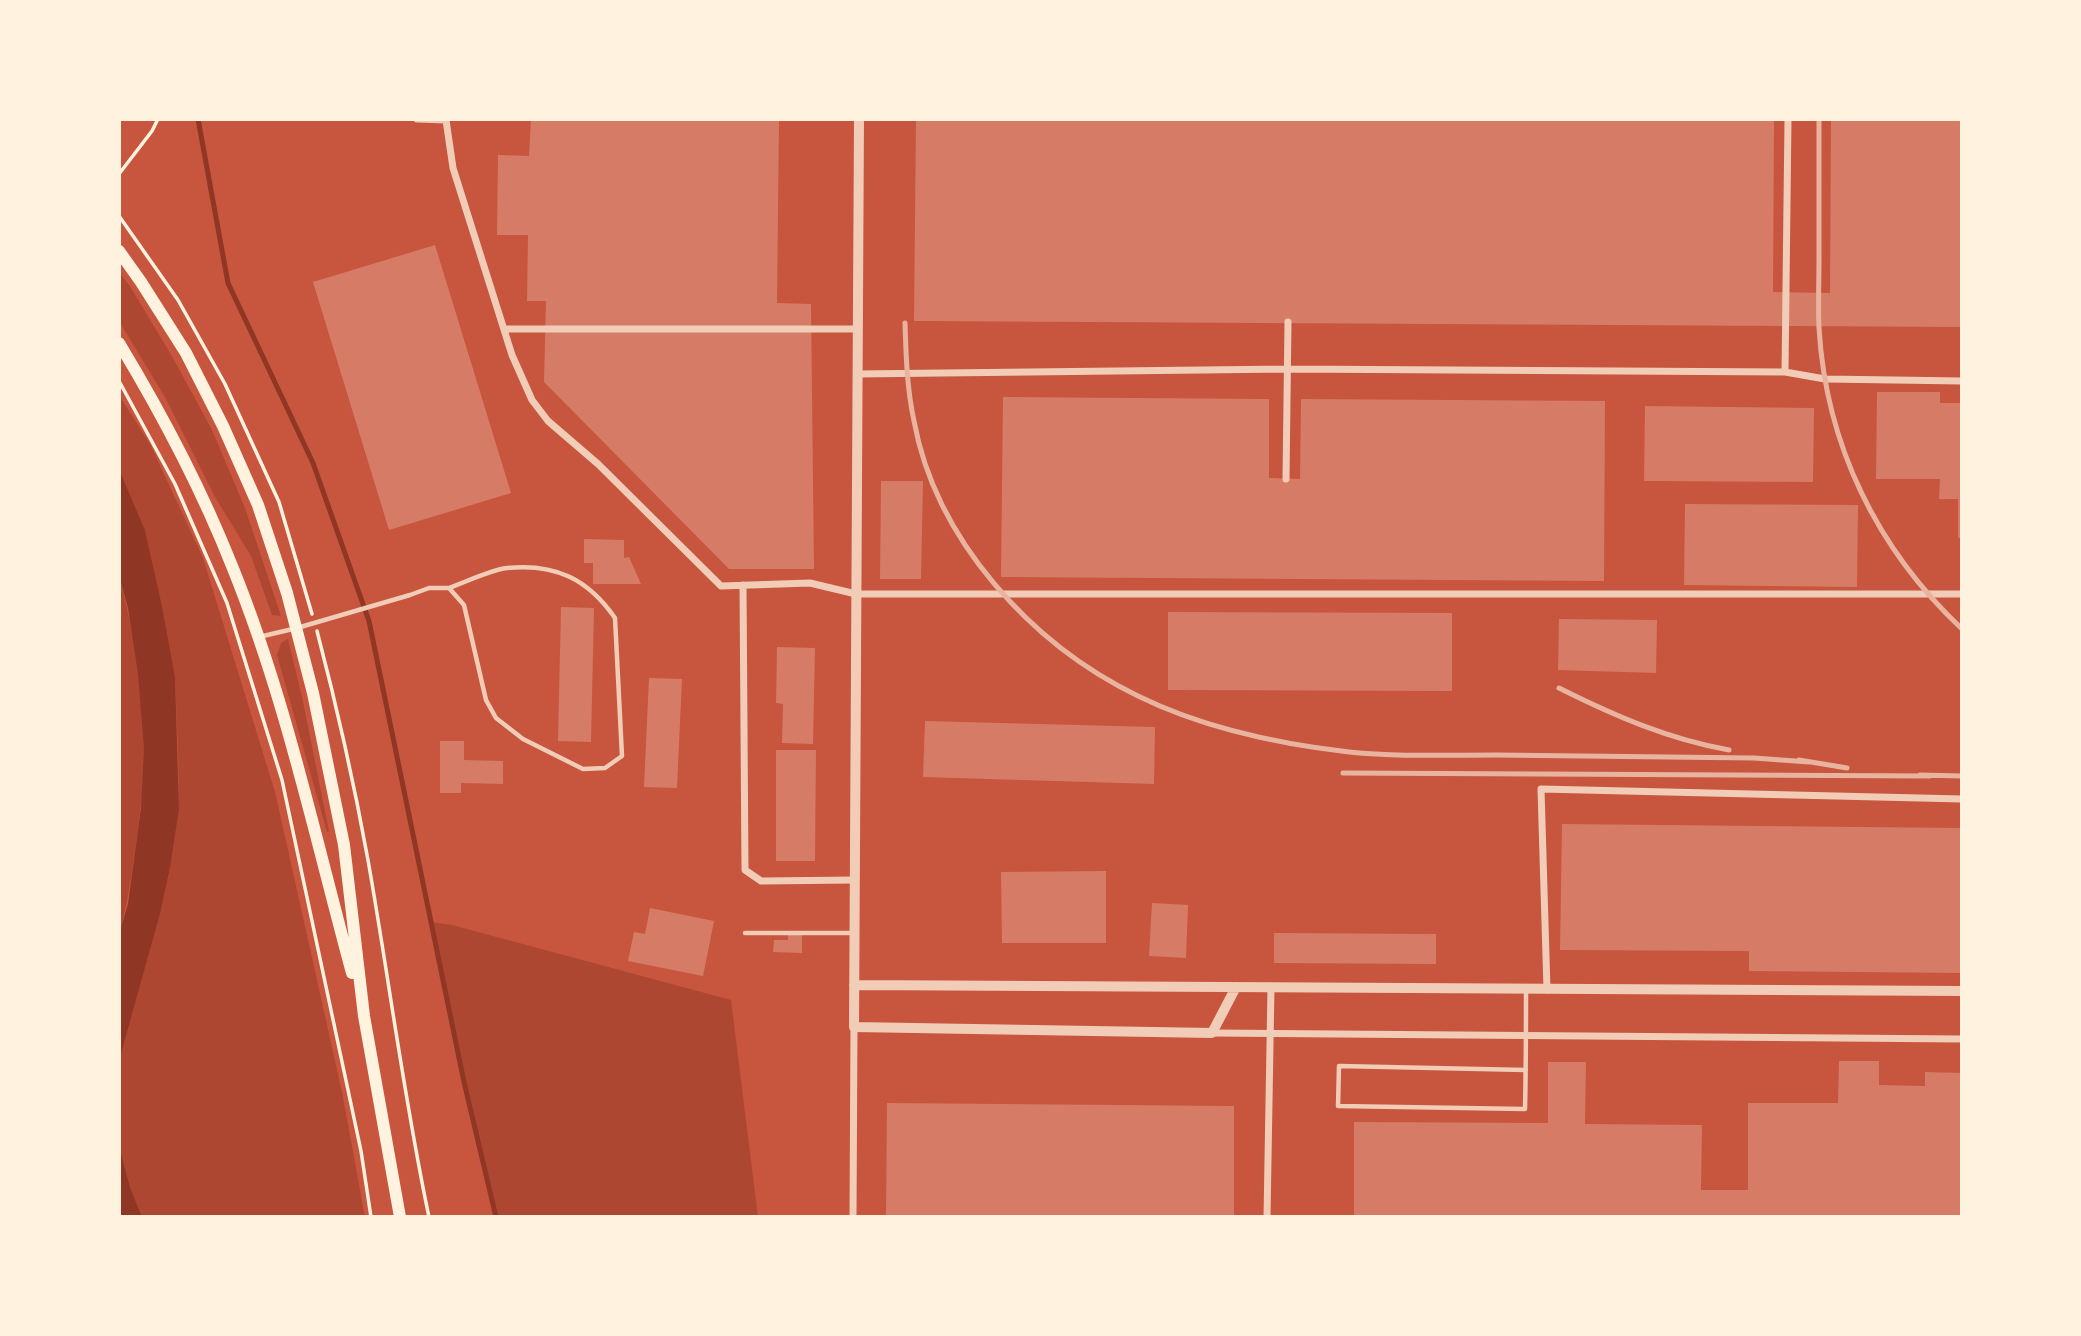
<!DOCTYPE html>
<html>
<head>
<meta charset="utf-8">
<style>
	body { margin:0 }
	#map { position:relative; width:2081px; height:1336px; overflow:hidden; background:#c8553d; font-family:"Exo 2",sans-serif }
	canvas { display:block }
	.frame { position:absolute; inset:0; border:121px solid #fff3e0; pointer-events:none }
</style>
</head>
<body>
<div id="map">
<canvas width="2081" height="1336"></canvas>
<div class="frame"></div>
</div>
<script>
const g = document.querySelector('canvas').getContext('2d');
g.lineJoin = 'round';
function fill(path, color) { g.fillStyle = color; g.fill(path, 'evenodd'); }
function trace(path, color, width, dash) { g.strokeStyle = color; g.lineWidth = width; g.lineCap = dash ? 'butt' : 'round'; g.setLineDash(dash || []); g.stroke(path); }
const green = new Path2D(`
	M119,272L131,288L173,358L212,430L245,508L281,616L272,615L251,556L215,497L166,399L119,321Z
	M119,395L150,444L203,558L275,792L342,1092L365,1217H142L130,1187L119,1146V1061L160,914L170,868L179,810L178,752L175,677L162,606L145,530L119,469Z
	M119,575C134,632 143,691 144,749C144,783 140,817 135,850C131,879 127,906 119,934Z
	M288,639L302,697L329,831L327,832L277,655L281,643Z
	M431,922L452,925L731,1000L758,1217H496L464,1082Z`);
const water = new Path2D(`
	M119,469L145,530L162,606L175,677L179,810L170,868L160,914L119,1061V934L128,904L141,808L144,749L138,674L128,608L119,575Z
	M119,1146L130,1187L142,1217H119Z`);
const stream = new Path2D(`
	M198,119L228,283L313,463L369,621L464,1082L496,1217`);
const building = new Path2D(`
	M531,119H779L777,303L811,304L814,569H729L544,382L546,301H527L528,235H497L498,155L529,156Z
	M916,119H1774L1773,292L1830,293L1831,119H1962V327L914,321Z
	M435,245L511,493L389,530L313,282Z
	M1877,392H1940V403H1962V538H1958V499H1939L1940,479H1876Z
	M1003,397L1269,399V478L1300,479L1301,399L1605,401L1604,581L1001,577Z
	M1645,406L1814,408L1813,482L1644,481Z
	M881,481H923L921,579H880Z
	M1685,504L1858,505L1857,587L1684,585Z
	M584,539L624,540V558L629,557L641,584H593V563H584Z
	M561,607L594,608L591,742L558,741Z
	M1168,612L1452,613V691L1168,690Z
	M1559,619L1657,620L1656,673L1558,670Z
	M777,647L815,648L813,744L782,743L783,704L776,703Z
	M649,678L682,679L677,788L644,787Z
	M925,721L1155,727L1154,784L923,777Z
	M440,741H464V760L503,761V784L461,783V793H440Z
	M776,750H816L815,861H776Z
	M1562,824L1962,828V973L1749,971V951L1560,950Z
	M1106,871V943H1002L1001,872Z
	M1152,903L1188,905L1186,958L1149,956Z
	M650,908L714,921L703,976L628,961L634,932L645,934Z
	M1274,933L1436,934V964L1274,963Z
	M788,935H802V953L773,952L774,940H788Z
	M1839,1061H1879V1085L1925,1086V1072L1962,1073V1217H1354V1122L1548,1123V1062H1586L1585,1124L1702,1125L1701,1190H1748V1103H1838Z
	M887,1103L1234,1106V1217H886Z`);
const path = new Path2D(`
	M119,174L152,131L158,119
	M119,216L178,300L225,384L279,502L312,614
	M119,381L175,484L227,603L282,780L361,1151L371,1217
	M317,631C337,707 354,783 368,860C389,979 404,1099 429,1217`);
const service = new Path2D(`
	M259,637L297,628L410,595L429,588H449L464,605L486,700L496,718L523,739L583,769L605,768L622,756L615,618C588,579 555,563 507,568C490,570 466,582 449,588
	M745,933H852
	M1526,1070L1339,1066L1338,1106L1525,1109C1526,1069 1526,1030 1526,990`);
const minor = new Path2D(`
	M417,119L446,120L453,168L512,355L532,400L548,421L598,464L721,586L810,583L856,594H1962
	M504,329H858
	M1785,372L1788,119
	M857,374L1288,369L1785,372L1825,379L1962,381
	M1286,479L1288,322
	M743,585L745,870L761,881L855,880
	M1547,990L1541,789L1962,799
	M1212,1033L1962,1039
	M853,1217L854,1027
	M1267,1217L1271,987`);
const tertiary = new Path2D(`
	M859,119L854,1027L1212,1033L1236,987
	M854,985L1962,991`);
const primary = new Path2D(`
	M119,251L141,282L186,353L223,426L258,505L287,593L313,693L344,845L364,1016L400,1217
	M119,343C162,414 201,488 232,566C285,696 315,837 352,973`);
const rail = new Path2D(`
	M1819,119C1819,165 1819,212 1819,258C1819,281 1818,305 1819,328C1826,445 1877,549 1962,629
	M905,323C906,356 907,389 914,421C936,540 1031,644 1138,696C1201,727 1279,744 1349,752C1397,757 1447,755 1496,755C1582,756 1668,757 1754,758L1809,762
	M1559,688C1615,716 1668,739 1729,750
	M1799,760L1847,768
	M1343,773L1930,776
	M1920,775L1962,776`);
fill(green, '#ae4732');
fill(water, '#8f3625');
trace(stream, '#8f3625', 5);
fill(building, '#d67c66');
trace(path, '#fff3e0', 3.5);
trace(service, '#f1ccb7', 4.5);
trace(minor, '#f1ccb7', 7);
trace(tertiary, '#f1ccb7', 10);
trace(primary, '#fff3e0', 12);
trace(rail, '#e9b49f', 5);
</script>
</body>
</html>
